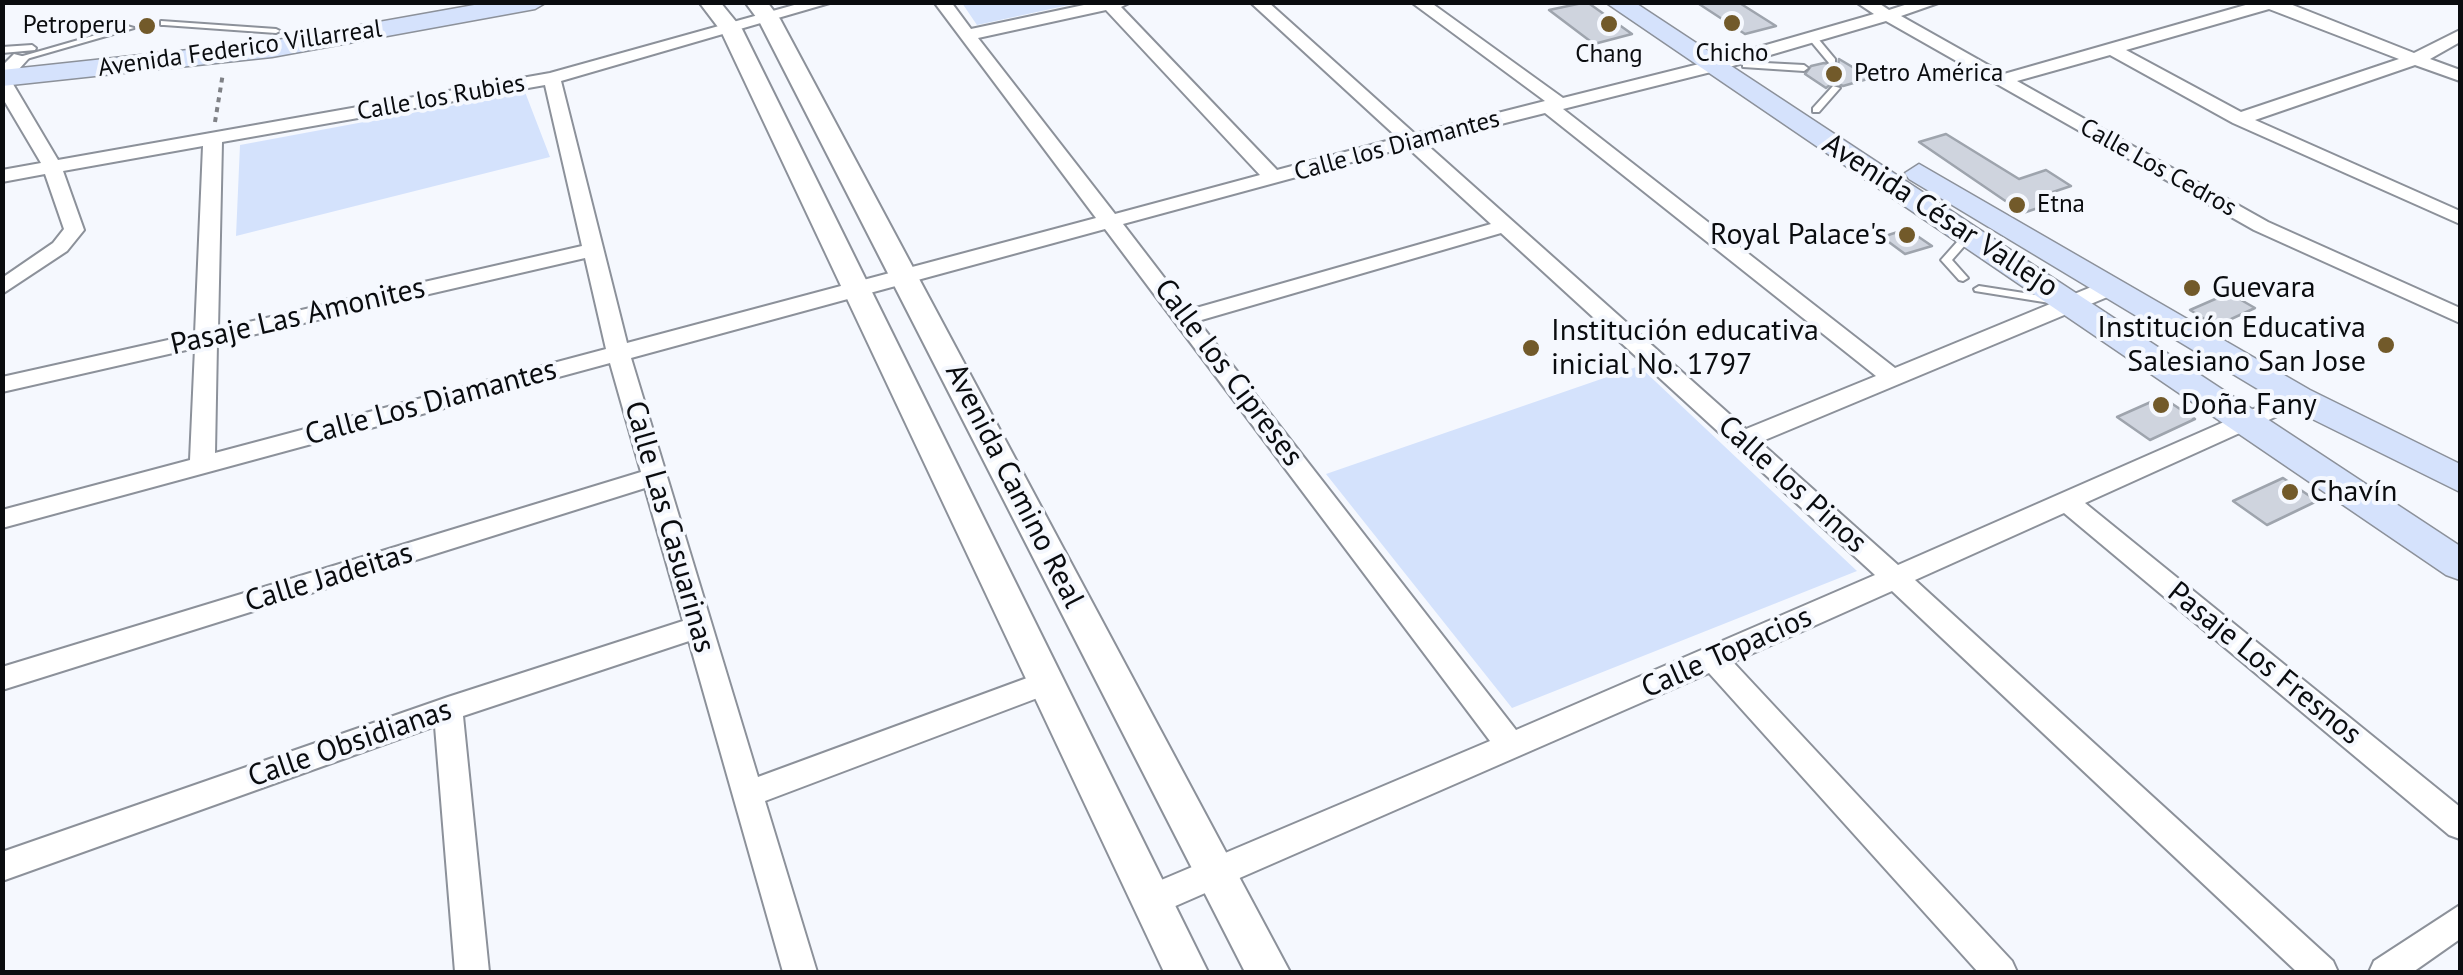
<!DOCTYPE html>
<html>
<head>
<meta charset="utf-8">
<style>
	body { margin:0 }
	#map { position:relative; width:2463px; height:975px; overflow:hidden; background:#f5f8fe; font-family:"PT Sans",sans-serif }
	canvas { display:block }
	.frame { position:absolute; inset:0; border:5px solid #0a0c0f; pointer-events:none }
</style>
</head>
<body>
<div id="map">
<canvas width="2463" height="975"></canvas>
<div class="frame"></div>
</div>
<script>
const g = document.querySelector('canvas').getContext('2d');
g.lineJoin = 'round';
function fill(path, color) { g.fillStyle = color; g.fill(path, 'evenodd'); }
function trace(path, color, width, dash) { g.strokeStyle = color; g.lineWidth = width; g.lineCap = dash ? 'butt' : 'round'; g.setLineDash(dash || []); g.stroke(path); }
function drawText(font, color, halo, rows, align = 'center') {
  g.font = font + ' "PT Sans",sans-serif'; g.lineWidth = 8; g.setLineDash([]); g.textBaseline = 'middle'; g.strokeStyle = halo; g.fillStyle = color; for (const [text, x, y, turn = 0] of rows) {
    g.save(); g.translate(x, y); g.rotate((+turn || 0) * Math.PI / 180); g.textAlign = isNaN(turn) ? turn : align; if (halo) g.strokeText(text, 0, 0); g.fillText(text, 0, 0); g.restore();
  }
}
const green = new Path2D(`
	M962,3H1078L977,25Z
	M525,92L550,157L236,236L240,145Z
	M1639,366L1857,571L1512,708L1326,474Z`);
const building = new Path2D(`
	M1587,2L1632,34L1594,44L1549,10Z
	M1696,2H1738L1776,26L1745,34Z
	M1839,59L1871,78L1843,86L1834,82L1826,88L1805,74L1811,66L1824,63L1838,66Z
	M1946,134L2019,179L2046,170L2071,186L2038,197L2050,204L2023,213L1919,142Z
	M1907,229L1932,246L1905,254L1882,237Z
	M2229,293L2255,308L2216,326L2190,310Z
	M2162,397L2195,419L2150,440L2117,417Z
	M2283,478L2317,501L2267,525L2233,501Z`);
const path = new Path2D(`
	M215,122L223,73`);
const service = new Path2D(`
	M161,21L276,29L280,31L276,33L164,25H161Z
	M127,26L134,28L23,60L16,58Z
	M1809,35H1815L1835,59V63H1829L1809,39Z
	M32,45L36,48L35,50L2,53V47Z
	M1746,62L1804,65L1808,68L1804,71L1743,67V63Z
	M1833,86L1840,88L1819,112H1813V108Z
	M1969,232L1974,235L1952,260L1968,278L1963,281L1959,280L1941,260L1965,233Z
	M1979,286L2056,298L2061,301L2056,304L1975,291L1974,289Z`);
const minor = new Path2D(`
	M805,2H833L561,81L627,343L1096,218L934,2H951L971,29L1098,2H1131L1121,7L1277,170L1398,138L1250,2H1268L1415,134L1545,101L1411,2H1430L1563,98L1707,62L1874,14L1856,2H1877L1889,10L1914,2H1941L1901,16L2004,74L2256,2H2285L2414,53L2460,30V42L2430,59L2460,70V81L2415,65L2255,120L2460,211V224L2233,123L2110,55L2017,81L2268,222L2460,308V323L2254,230L1886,21L1719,70L1563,109L1895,368L2101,283H2117V293L1760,442L1898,565L2290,393H2306L2310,398L2306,403L2085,503L2460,807V839L2449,835L2064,513L1915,580L2333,961L2338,972H2297L1892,591L1733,662L2012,961L2017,972H1978L1709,673L1164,911L1152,915L1140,911L1136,900L1140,889L1490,741L1105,229L631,358L758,777L1046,671L1056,675L1060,683L1056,691L765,801L817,972H783L689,641L463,716L489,972H455L435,726L2,881V852L448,697L683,621L645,488L2,690V667L641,472L610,363L2,528V510L190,460L195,348L2,392V377L195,334L203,146L63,171L84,230L67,251L2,294V278L53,243L64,229L45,174L2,182V170L41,163L2,97V66L14,54L29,58L10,79L58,160L550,73ZM2269,9L2399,59L2241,112L2126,50ZM1106,10L1260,175L1115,214L978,38ZM545,85L582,246L218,329L222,142ZM1545,113L1876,376L1746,429L1425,143ZM1407,147L1491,224L1189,310L1123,224ZM1501,233L1875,575L1516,730L1198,321ZM585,258L606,349L215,453L217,343Z
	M2460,905V939L2413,972H2369L2374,961Z`);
const tertiary = new Path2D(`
	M699,2H720L742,29L1208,972H1164L721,31Z
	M745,2H767L780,19L1290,972H1245L759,21Z`);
const secondary = new Path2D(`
	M491,2H547L535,9L272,57L2,86V70L272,41Z
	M1605,2H1634L2460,546V580L2446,575Z
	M1919,164L2310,390L2460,464V492L2286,406L1909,179L1905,173Z`);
const markers = [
	[1732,23,10,"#725a2a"],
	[1609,24,10,"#725a2a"],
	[147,26,10,"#725a2a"],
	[1834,74,10,"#725a2a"],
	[2017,205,10,"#725a2a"],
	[1907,235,10,"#725a2a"],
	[2192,288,10,"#725a2a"],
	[2386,345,10,"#725a2a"],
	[1531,348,10,"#725a2a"],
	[2161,405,10,"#725a2a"],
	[2290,492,10,"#725a2a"]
];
const farPoinames = [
	["Petroperu",127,26,"right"],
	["Chicho",1732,54],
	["Chang",1609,55],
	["Petro América",1854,74,"left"],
	["Etna",2037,205,"left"]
];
const farStreetnames = [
	["Avenida Federico Villarreal",240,49,-8],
	["Calle los Rubies",441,98,-10],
	["Calle los Diamantes",1397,146,-15],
	["Calle Los Cedros",2158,168,29]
];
const streetNames = [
	["Avenida César Vallejo",1940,216,33],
	["Pasaje Las Amonites",298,317,-13],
	["Calle los Cipreses",1228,373,53],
	["Calle Los Diamantes",431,403,-15],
	["Calle los Pinos",1792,485,42],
	["Avenida Camino Real",1014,486,63],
	["Calle Las Casuarinas",669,527,74],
	["Calle Jadeitas",329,578,-17],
	["Calle Topacios",1727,653,-24],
	["Pasaje Los Fresnos",2264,664,39],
	["Calle Obsidianas",350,744,-19]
];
const poiNames = [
	["Royal Palace's",1887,235,"right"],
	["Guevara",2212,288],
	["Institución Educativa",2366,328,"right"],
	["Salesiano San Jose",2366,362,"right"],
	["Institución educativa",1551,331],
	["inicial No. 1797",1551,365],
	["Doña Fany",2181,405],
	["Chavín",2310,492]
];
fill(green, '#d4e2fc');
fill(building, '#cfd4de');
trace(building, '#9ea4ad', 2.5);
trace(service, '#8c919a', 4);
trace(minor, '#8c919a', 4);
trace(tertiary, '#8c919a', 4);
trace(secondary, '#8c919a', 3);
trace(path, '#7f8186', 4, [5, 5]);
fill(service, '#fff');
fill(minor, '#fff');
fill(tertiary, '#fff');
fill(secondary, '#d5e2fc');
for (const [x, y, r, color] of markers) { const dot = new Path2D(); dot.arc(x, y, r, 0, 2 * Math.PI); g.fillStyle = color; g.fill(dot); trace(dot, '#f5f8fe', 4); }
drawText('25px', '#0a0c0f', '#f5f8fe', farPoinames);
drawText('25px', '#0a0c0f', '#f5f8fe', farStreetnames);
drawText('30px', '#0a0c0f', '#f5f8fe', streetNames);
drawText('30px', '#0a0c0f', '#f5f8fe', poiNames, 'left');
</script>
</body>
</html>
